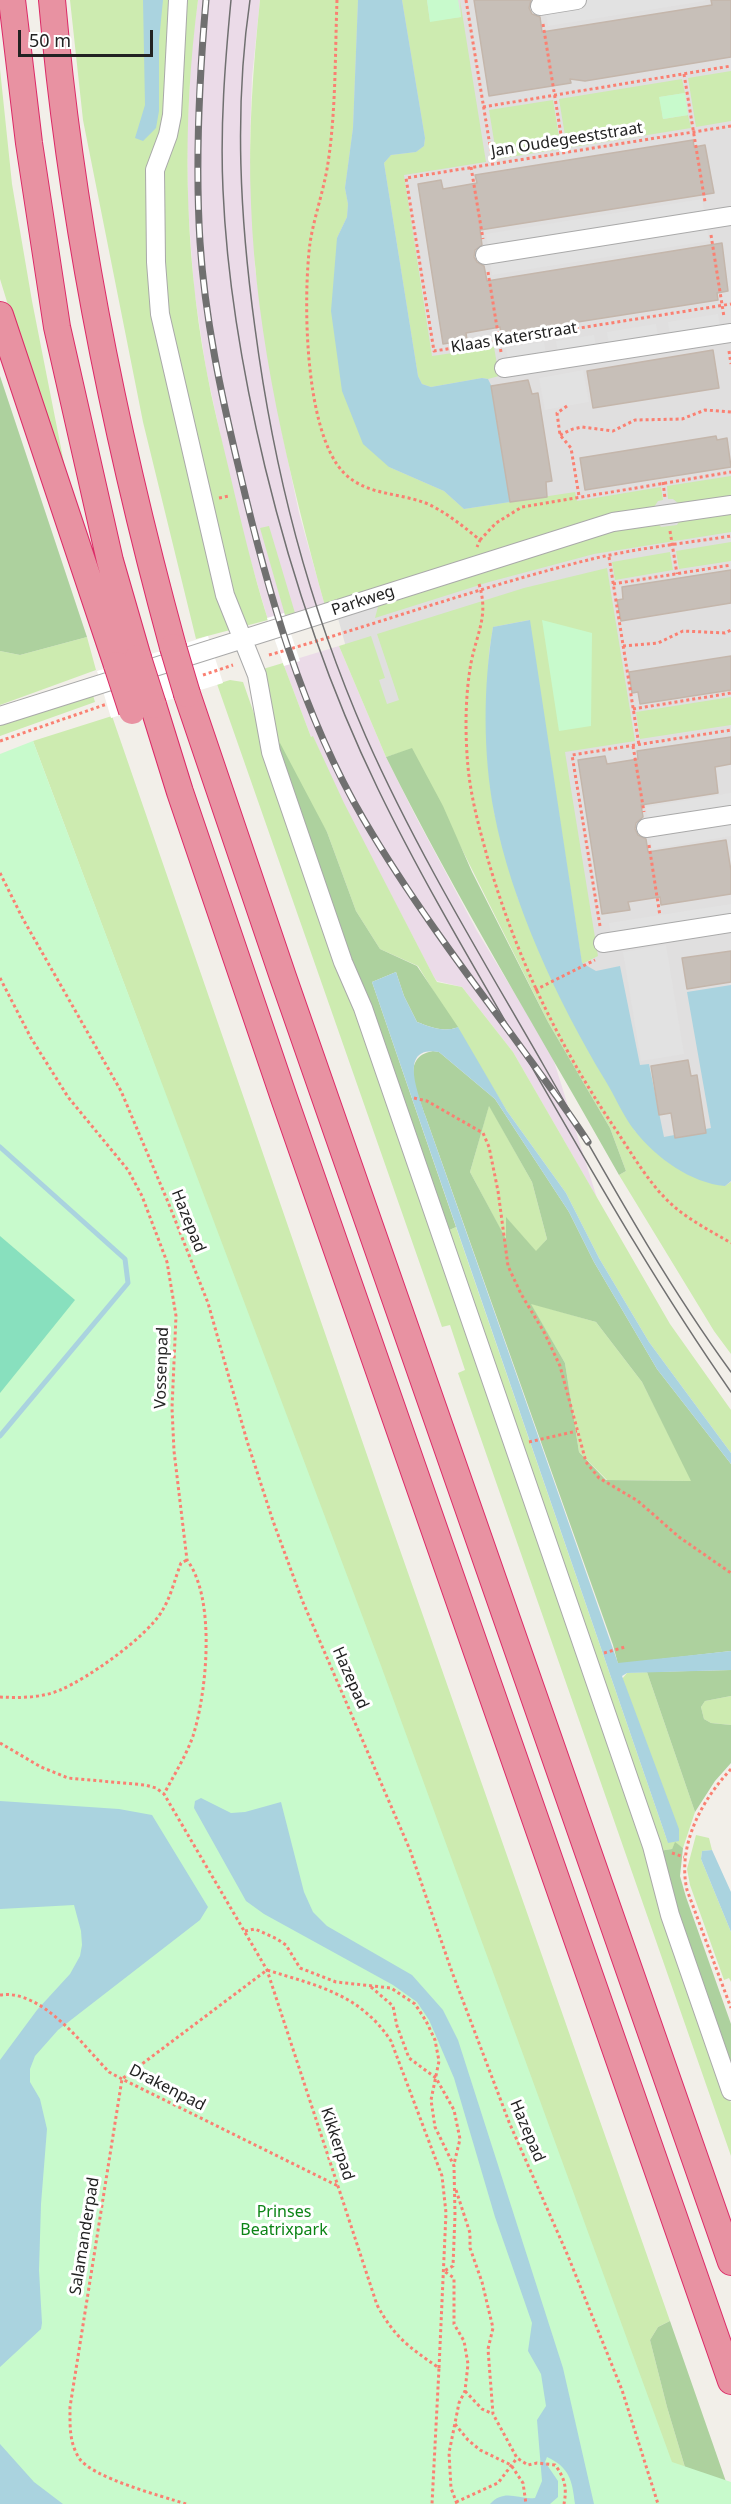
<!DOCTYPE html>
<html>
<head>
<meta charset="utf-8">
<style>
	body { margin:0 }
	#map { position:relative; width:731px; height:2504px; overflow:hidden; background:#f2efe9; font-family:"Noto Sans",sans-serif }
	canvas { display:block }
	.scale { position:absolute; left:18px; top:30px; width:135px; height:27px; box-sizing:border-box; border:3px solid #222; border-top:0; padding-left:8px; font-size:18px; line-height:21px; white-space:nowrap; color:#222; -webkit-text-stroke:4px #fff; paint-order:stroke }
</style>
</head>
<body>
<div id="map">
<canvas width="731" height="2504"></canvas>
<div class="scale">50 m</div>
</div>
<script>
const g = document.querySelector('canvas').getContext('2d');
g.lineJoin = 'round';
function fill(path, color) { g.fillStyle = color; g.fill(path, 'evenodd'); }
function trace(path, color, width, dash) { g.strokeStyle = color; g.lineWidth = width; g.lineCap = dash ? 'butt' : 'round'; g.setLineDash(dash || []); g.stroke(path); }
function drawText(font, color, halo, rows, align = 'center') {
  g.font = font + ' "Noto Sans",sans-serif'; g.lineWidth = 6; g.setLineDash([]); g.textBaseline = 'middle'; g.strokeStyle = halo; g.fillStyle = color; for (const [text, x, y, turn = 0] of rows) {
    g.save(); g.translate(x, y); g.rotate((+turn || 0) * Math.PI / 180); g.textAlign = isNaN(turn) ? turn : align; if (halo) g.strokeText(text, 0, 0); g.fillText(text, 0, 0); g.restore();
  }
}
const residential = new Path2D(`
	M260,0H731V1291L347,651L301,483Z`);
const industrial = new Path2D(`
	M198,0H260L252,77L250,137L255,268L279,418L299,513L325,606L268,620L239,521L206,369L194,289L188,207L187,137L191,52Z
	M339,646L386,757L416,817L477,931L552,1055L597,1198L513,1052L462,987L437,981L434,977L343,803L313,737H311L283,663Z`);
const grass = new Path2D(`
	M70,0H198C182,122 184,246 206,368C212,402 221,436 229,470C241,521 252,569 268,620L196,639L143,422L83,120Z
	M260,0H358L353,128L345,188L348,204L347,217L337,238L389,467L444,491L464,509L575,492L577,501L661,487L663,500L658,501L654,507L325,606C289,475 256,340 251,204C248,135 253,68 260,0Z
	M402,0H427L430,21L461,17L460,0L486,162L404,175L432,356L494,347L499,376L488,379L482,378L431,387L422,384L418,376L384,163L391,155L416,152L424,146L425,138Z
	M0,69L12,184L32,301L77,529L0,279Z
	M731,71V121L696,127L688,78Z
	M682,79L685,93L660,97L663,119L688,115L691,128L567,148L559,99Z
	M553,100L561,149L497,159L489,110Z
	M731,476V498L679,504L673,499H668L667,486Z
	M731,511V532L594,554L489,582L375,618L379,603L628,526L656,521L661,527L677,525L681,518Z
	M269,526L295,613L285,615L260,528Z
	M731,542V561L679,569L676,551Z
	M670,552L673,570L615,580L612,562Z
	M607,568L635,741L565,752L598,956L582,964L529,620L493,627L489,652L486,722L489,767L494,812L518,899L635,1131L725,1186L731,1182V1354L714,1331L619,1175L626,1171L610,1128L548,1022L412,749L386,757L339,646L371,636L385,678L379,680L387,704L399,700L377,634L524,588Z
	M87,637L96,670L0,705V651L20,655Z
	M283,663L311,737L313,736L344,803L434,977L437,982L462,987L513,1052L670,1324L731,1410V1453L649,1342L599,1258L566,1193L507,1111L418,966L380,949L356,911L327,832L275,751L263,669Z
	M230,680L243,682L614,1742L665,1916L731,2103V2156L458,1373L465,1370L450,1325L442,1327L217,684Z
	M92,692L95,702L0,736V724Z
	M731,697V725L640,739L636,712Z
	M112,716L386,1510L670,2321L658,2327L650,2340L667,2407L696,2504H664L150,1053L33,741Z
	M489,1105L532,1182L547,1239L536,1252L506,1218V1240L470,1172Z
	M456,1227L668,1843L622,1679L627,1673L647,1672L695,1812L683,1848L675,1843L672,1849L659,1851L445,1232Z
	M530,1303L596,1322L642,1382L692,1481L607,1480L579,1452L565,1363Z
	M731,1696V1725L711,1723L704,1719L701,1707L705,1701Z
	M696,1835L709,1838L712,1850L702,1851L701,1859L731,1932V1982L729,1978L724,1980L690,1885L687,1869Z`);
const forest = new Path2D(`
	M0,376L87,637L20,655L0,651Z
	M280,743L327,832L356,911L380,949L417,966L458,1027C443,1033 431,1027 417,1022L404,996L396,972L372,982L456,1227L445,1232L275,751Z
	M412,748L443,806L472,872L548,1022L610,1128L626,1171L619,1175C541,1036 457,900 386,757Z
	M433,1051L439,1052L495,1099L569,1212L594,1262L657,1369L731,1464V1651L618,1664L613,1645L425,1115C418,1093 399,1057 433,1051ZM489,1106L532,1182L547,1239L536,1251L506,1217V1239L470,1172ZM531,1304L596,1322L642,1382L691,1481L606,1480L579,1452L565,1363Z
	M731,1670V1696L705,1701L701,1707L704,1719L711,1723L731,1725V1763L715,1781L695,1812L647,1672Z
	M675,1842L683,1848L680,1876L686,1897L731,2024V2067L679,1922L659,1851L672,1849Z
	M670,2321L731,2496V2504H696L667,2407L650,2340L658,2327Z`);
const park = new Path2D(`
	M427,0H458L461,17L430,22Z
	M685,93L688,115L663,119L659,97Z
	M542,620L592,633L591,726L559,731Z
	M33,741L380,1663L672,2462L731,2482V2504H0V754Z`);
const pitch = new Path2D(`
	M0,1236L75,1300L0,1393Z`);
const parking = new Path2D(`
	M544,0H705V1L548,26Z
	M702,199L709,241L492,275L486,234Z
	M718,314L720,327L670,335L668,322Z
	M656,324L658,337L609,345L607,332Z
	M594,335L596,347L558,353L556,341Z
	M544,342L546,354L508,360L506,348Z
	M583,370L589,402L545,410L539,378Z
	M731,793V836L652,849L646,807Z
	M731,904V918L611,937L609,923Z
	M666,945L684,1054L641,1061L623,952Z`);
const water = new Path2D(`
	M143,0H163L159,41V111L156,128L143,141L135,138L145,105Z
	M358,0H402L425,138L424,146L416,152L391,155L384,163L418,376L422,384L431,387L482,378L488,379L491,385L510,502L464,509L444,491L389,467L363,444L342,391L331,311L337,238L347,217L348,204L345,188L353,128Z
	M530,620L582,963L596,971L620,966L640,1065L649,1064L664,1137L711,1128L687,992L731,985V1181L725,1186C691,1183 656,1158 635,1131C623,1116 615,1096 605,1080C558,1002 511,902 494,812C483,753 483,687 493,627Z
	M396,972L404,996L417,1022C431,1027 443,1033 458,1027L507,1111L566,1193L599,1258L649,1342L731,1453V1464L657,1369L594,1262L569,1212L495,1099L439,1052C397,1045 419,1094 425,1115L618,1663L731,1651V1670L627,1673L622,1676L679,1829V1841L668,1843L372,982Z
	M201,1798L231,1813L245,1812L281,1802L304,1892L313,1912L327,1926L412,1975L443,2010L458,2040L563,2368L594,2504H575C572,2480 570,2468 547,2457L545,2462L558,2481V2497L550,2504H490C505,2488 518,2500 535,2498L542,2481L537,2420L546,2406L541,2374L528,2351L532,2323L495,2217L454,2078L429,2020L417,2002L393,1985L264,1914L246,1901L194,1808L195,1801Z
	M0,1801L119,1809L152,1815L208,1907L200,1920L58,2030L35,2056L30,2069V2082L40,2099L47,2129L41,2204L39,2270L42,2323L41,2329L0,2367V2060L37,2010L70,1974L80,1956L82,1945L81,1931L74,1905L0,1909Z
	M712,1850L731,1892V1932L701,1859L702,1851Z
	M0,2444L34,2482L63,2504H0Z`);
const pier = new Path2D(`
	M284,613L300,661L284,666L267,618Z
	M208,636L223,683L111,718L97,671Z`);
const stream = new Path2D(`
	M0,1147L125,1259L128,1283L0,1436`);
const building = new Path2D(`
	M474,0H531L529,8L532,14L540,17L542,32L712,5L711,0H731V57L585,81L570,79L571,83L489,96Z
	M693,140L694,147L705,145L714,193L480,230L482,245L475,250L474,257L477,262L484,266L487,281L722,243L728,291L717,293L718,300L501,334L500,327L466,333L467,340L443,344L418,184L441,180L443,189L477,183L475,175Z
	M713,350L719,388L593,408L587,371Z
	M528,380L532,394L538,393L552,481L546,482L547,497L510,502L491,386Z
	M716,436L717,440L727,438L731,467L585,490L580,458Z
	M731,570V603L621,621L617,600L623,599L622,587Z
	M731,656V690L640,704L638,692L632,693L629,672Z
	M731,737V764L715,767L718,793L641,805L643,817L636,823L635,829L638,835L646,839L648,852L726,840L731,871V894L661,905L660,897L628,902L630,910L602,914L578,760L605,756L607,764L638,759L637,751Z
	M731,951V982L687,989L682,958Z
	M688,1060L691,1076L697,1075L706,1133L675,1138L671,1113L659,1115L651,1066Z`);
const path = new Path2D(`
	M337,0C335,54 336,110 328,163C324,190 314,217 310,243C303,298 304,432 344,473C367,496 399,492 428,504C447,513 463,526 480,540L477,547
	M466,0L493,164
	M543,24L564,153
	M684,74L705,202
	M483,107L731,66
	M731,126L406,178L434,351L731,304
	M471,167L483,239
	M711,235L724,317
	M488,272L501,352
	M729,351L731,364
	M567,406L557,413L560,435L571,448L579,496
	M560,435L573,429L582,427L613,431L635,420L682,419L705,410L731,412
	M663,482L665,498
	M219,498L229,496
	M670,531L677,574
	M480,540L496,523L522,507L731,472
	M609,557L639,745
	M479,584C489,616 477,632 471,663C465,696 465,734 468,767C471,798 479,827 487,856C515,955 559,1046 616,1130C632,1154 647,1180 667,1200C685,1218 709,1230 731,1243
	M613,584L731,565
	M623,646L658,643L683,631L725,633L731,630
	M269,655C378,624 485,585 596,558C640,548 686,543 731,536
	M203,675L233,665
	M633,709L731,693
	M0,741L107,704
	M633,746L644,812
	M649,845L660,916
	M0,873L23,919L121,1091L168,1202L208,1303L247,1441L273,1521L302,1600L410,1850L452,1972L509,2122L568,2256L622,2390L658,2504
	M600,926L572,755L731,730
	M0,978L31,1038L68,1097L128,1170L142,1196L167,1262L176,1316L172,1408L174,1451L187,1560C216,1598 207,1692 193,1736C186,1756 174,1775 164,1794
	M535,990L595,960
	M414,1098L427,1101L483,1133L489,1147L498,1191L508,1266L521,1294L544,1332L560,1366L586,1462L599,1478L638,1501L679,1537L731,1573
	M529,1442L577,1431
	M604,1653L625,1647
	M0,1697C19,1698 42,1698 60,1690C87,1679 147,1637 162,1611C171,1597 175,1578 181,1563L187,1560
	M0,1743L41,1767L68,1778L145,1785L156,1788L164,1794L267,1970L377,2305C395,2338 409,2347 439,2368L432,2504
	M731,1769C701,1801 677,1846 687,1890L731,2008
	M672,1853L684,1857
	M245,1931L255,1929L277,1939L286,1945L300,1968L336,1982L391,1988L415,2004L426,2021L435,2040L439,2061L431,2100L435,2127L454,2166L455,2215L453,2266L444,2271L454,2278V2324L464,2341L468,2364L465,2391L459,2403L449,2453L451,2488L457,2504
	M371,1987L393,2006L397,2026L409,2058L436,2078L454,2110L460,2139L454,2164
	M0,1995C42,1989 82,2044 109,2072L122,2079L338,2186
	M456,2190L470,2233V2248L482,2282L493,2328L488,2349L493,2414L517,2458L528,2465L537,2463L555,2465C565,2478 567,2488 564,2504
	M465,2391L482,2409L493,2414
	M455,2424L468,2440L480,2450L511,2465L523,2483L526,2504
	M456,2502L498,2483L517,2458
	M186,2504C162,2496 92,2478 79,2458C69,2442 70,2425 70,2407L122,2079L267,1970C318,1986 360,1994 391,2041L442,2176L446,2213L439,2368`);
const minor = new Path2D(`
	M178,0L172,115L168,135L155,170L156,262L160,314L225,595L257,675L271,752L343,962L363,1008L652,1846L670,1915L731,2091
	M540,6L577,0
	M485,255L731,216
	M504,368L731,333
	M0,716L613,522L731,505
	M646,828L731,815
	M603,943L731,923`);
const highway = new Path2D(`
	M12,0L29,143L57,327L110,561L138,658
	M52,0C71,219 115,435 173,647
	M0,315L117,665
	M187,694L283,977L731,2262
	M153,705L180,792L284,1098L731,2381`);
const tram = new Path2D(`
	M231,0C225,63 220,126 223,190C227,284 243,375 265,467C292,578 328,686 378,789C423,882 477,972 529,1062C593,1173 657,1286 731,1392
	M250,0C234,109 240,219 255,328C274,472 308,604 366,737C417,852 482,958 544,1066C603,1169 661,1276 731,1372`);
const rail = new Path2D(`
	M206,0C199,81 195,161 200,242C205,319 221,394 239,469C267,589 301,712 364,820C408,895 460,965 512,1035C538,1071 564,1105 588,1142`);
const highwayBridge = new Path2D(`
	M173,647L187,694
	M138,658L153,705
	M117,665L132,711`);
const streetNames = [
	["Jan Oudegeeststraat",567,140,-9],
	["Klaas Katerstraat",514,338,-9],
	["Parkweg",363,601,-18],
	["Hazepad",188,1221,68],
	["Vossenpad",162,1368,-88],
	["Hazepad",350,1678,66],
	["Drakenpad",167,2088,27],
	["Hazepad",527,2131,67],
	["Kikkerpad",337,2144,72],
	["Salamanderpad",85,2236,-81]
];
const parkNames = [
	["Prinses",284,2212],
	["Beatrixpark",284,2230]
];
fill(residential, '#e0dfdf');
fill(industrial, '#ebdbe8');
fill(grass, '#cdebb0');
fill(forest, '#add19e');
fill(park, '#c8facc');
fill(pitch, '#88e0be');
fill(parking, '#e2e2e2');
fill(water, '#aad3df');
fill(pier, '#fff');
trace(stream, '#aad3df', 5);
fill(building, '#c7bfb8');
trace(building, '#c4b6ab', 1.5);
trace(minor, '#a9a9a9', 20);
trace(highway, '#dc2a67', 28);
trace(path, '#fa8072', 3, [3, 3]);
trace(minor, '#fff', 18);
trace(highway, '#e892a2', 26);
trace(tram, '#707070', 1.5);
trace(rail, '#707070', 7);
trace(rail, '#fff', 4.5, [14]);
trace(highwayBridge, '#dc2a67', 28, []);
trace(highwayBridge, '#e892a2', 26);
drawText('16px', '#222', '#fff', streetNames);
drawText('16px', '#0c8416', '#fff', parkNames);
</script>
</body>
</html>
